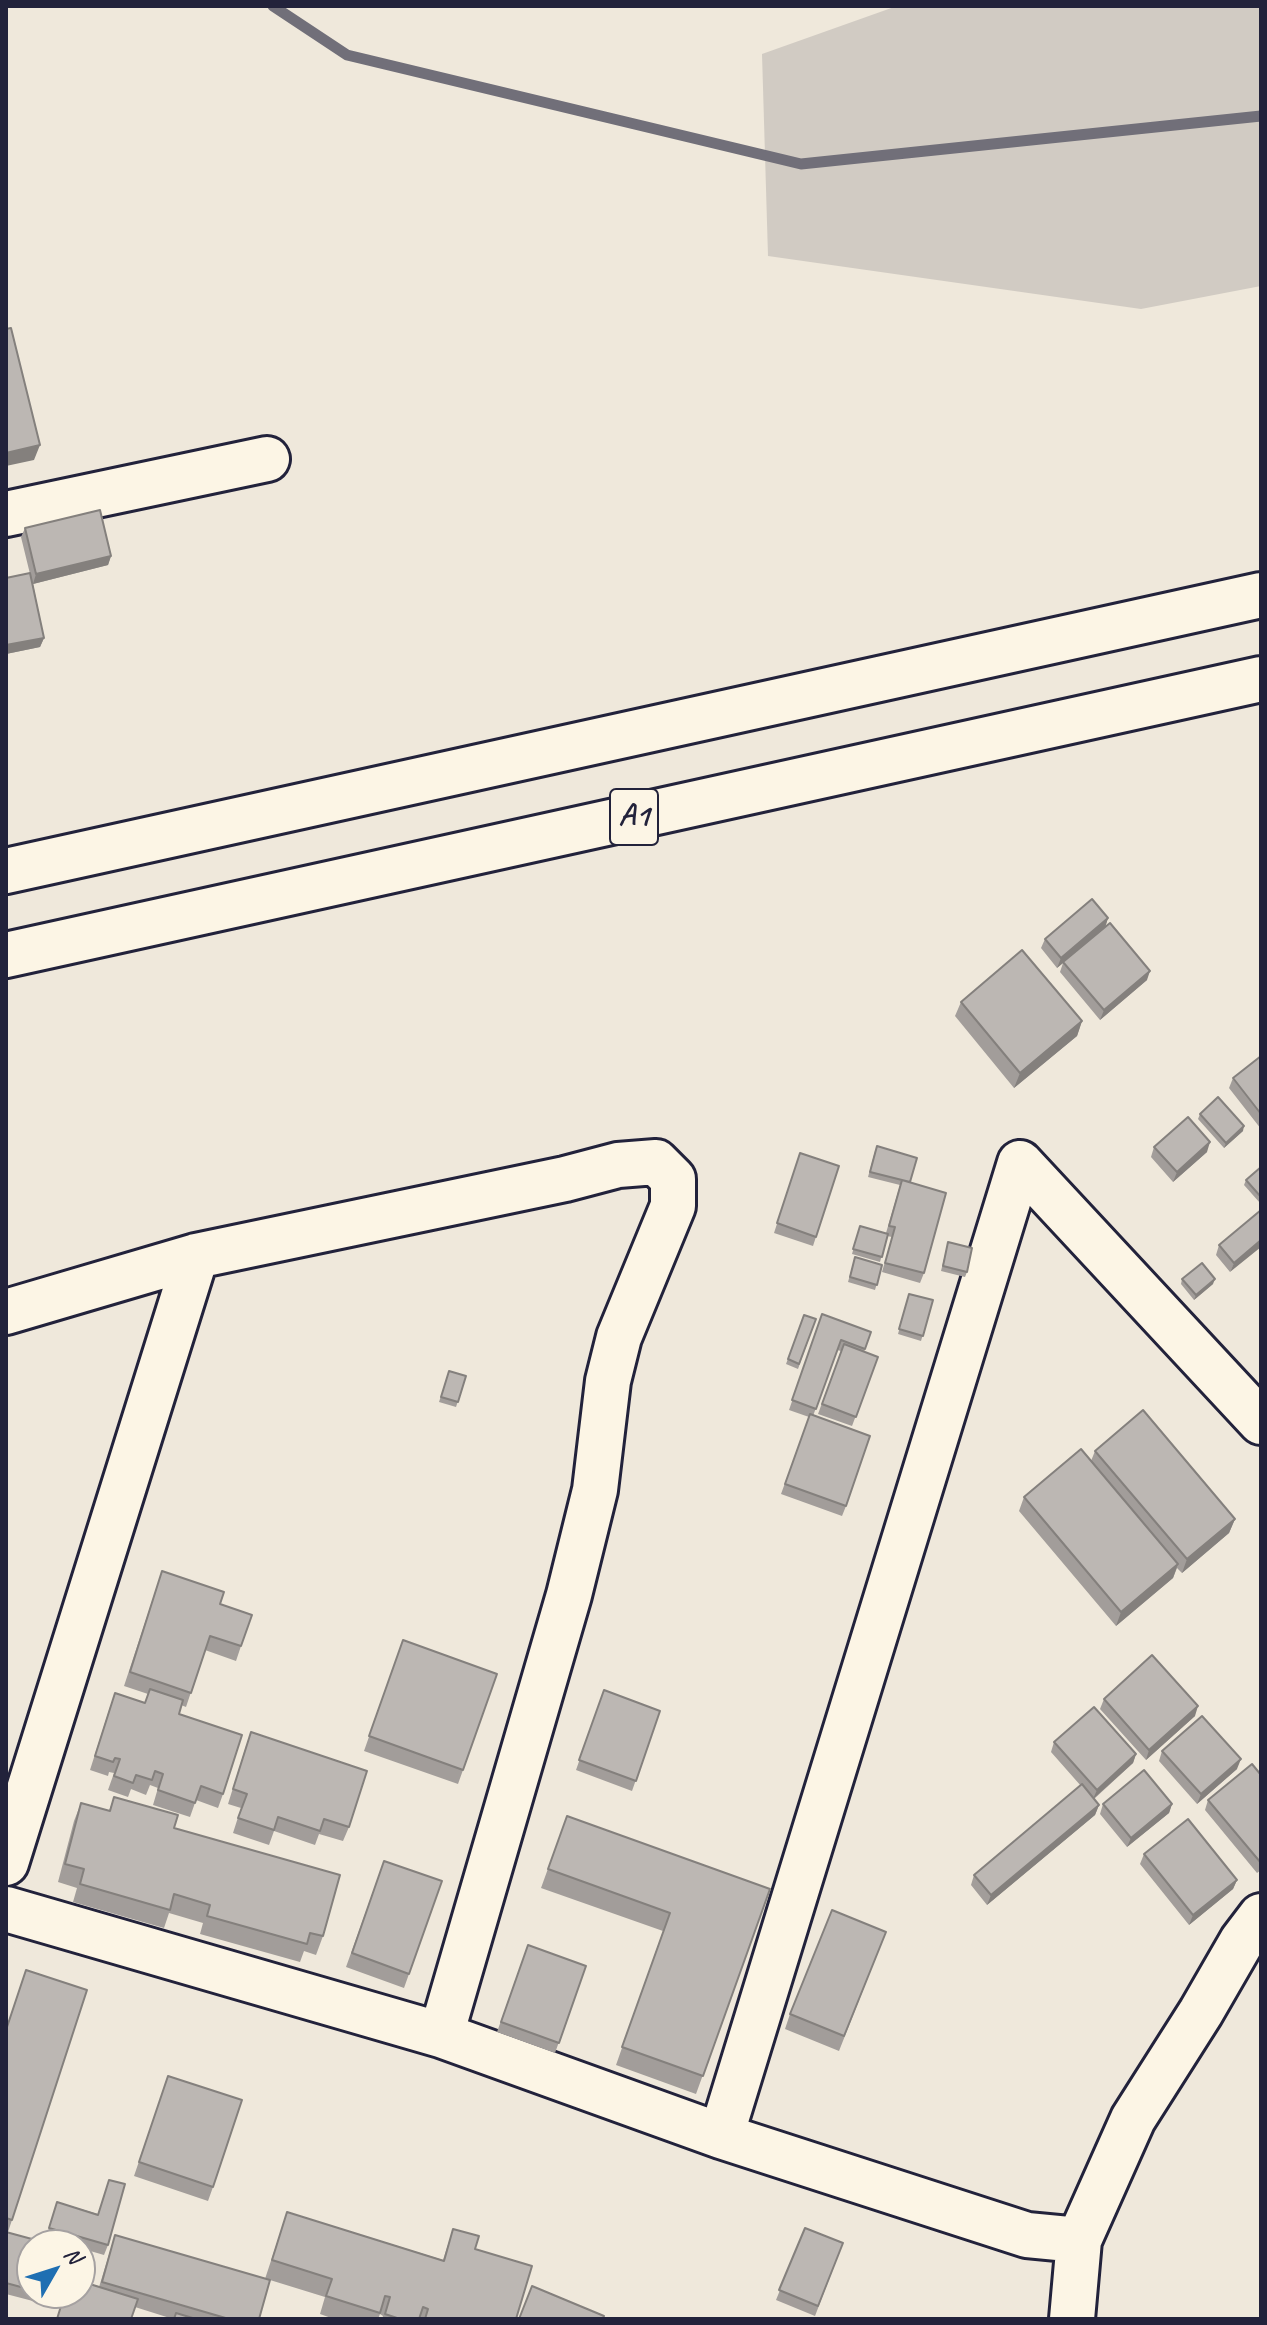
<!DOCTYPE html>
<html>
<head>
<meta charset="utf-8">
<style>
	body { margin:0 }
	#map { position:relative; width:1267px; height:2325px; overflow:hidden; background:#efe8db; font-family:Caveat,sans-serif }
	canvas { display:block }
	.frame { position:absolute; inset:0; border:8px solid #22223b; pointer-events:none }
	.north { position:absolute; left:16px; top:2229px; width:80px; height:80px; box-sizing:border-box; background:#fcf5e5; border:2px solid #a5a1a1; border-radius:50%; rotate:51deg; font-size:22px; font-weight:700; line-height:32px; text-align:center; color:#22223b }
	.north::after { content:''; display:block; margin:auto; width:28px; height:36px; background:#1f6fb2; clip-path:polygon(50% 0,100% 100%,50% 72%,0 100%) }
</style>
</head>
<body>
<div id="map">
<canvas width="1267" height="2325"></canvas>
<div class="frame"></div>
<div class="north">N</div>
</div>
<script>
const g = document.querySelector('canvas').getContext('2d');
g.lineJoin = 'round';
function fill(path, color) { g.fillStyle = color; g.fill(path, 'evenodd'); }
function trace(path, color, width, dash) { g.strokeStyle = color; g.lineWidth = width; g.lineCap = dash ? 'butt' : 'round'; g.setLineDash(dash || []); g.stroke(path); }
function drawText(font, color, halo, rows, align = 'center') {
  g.font = font + ' Caveat,sans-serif'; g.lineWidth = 6; g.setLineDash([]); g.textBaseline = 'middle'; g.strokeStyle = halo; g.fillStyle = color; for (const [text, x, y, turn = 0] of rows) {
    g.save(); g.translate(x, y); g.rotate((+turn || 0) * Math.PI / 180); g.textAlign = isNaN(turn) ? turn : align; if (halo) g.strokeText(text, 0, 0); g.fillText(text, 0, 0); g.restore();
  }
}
const green = new Path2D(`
	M897,6H1261V286L1141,309L768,256L762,54Z`);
const stream = new Path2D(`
	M273,6L347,55L801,164L1261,116`);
const minor = new Path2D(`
	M6,514L267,459
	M6,1312L196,1256L565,1179L618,1165L656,1162L673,1179V1206L619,1337L608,1381L595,1490L569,1595L441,2035
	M6,1863L196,1256
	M6,1909L441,2035L721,2136L1027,2235L1079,2240
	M721,2136L1020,1163L1261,1422
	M1072,2319L1079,2240L1133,2119L1201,2012L1242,1941L1261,1916`);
const major = new Path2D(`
	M6,871L1261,595
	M6,955L1261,679`);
const wall = new Path2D(`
	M25,528L111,556L108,565L33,584L44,638L40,647L6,654V578L30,574L21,537Z
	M1108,918L1105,927L1147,980L1100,1020L1060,972L1063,963L1057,968L1041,948L1045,939Z
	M961,1002L1082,1021L1077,1036L1014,1088L955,1016Z
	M1261,1056V1129L1229,1088L1233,1078Z
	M1200,1114L1243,1131L1224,1148L1198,1119Z
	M1154,1147L1207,1152L1173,1182L1151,1157Z
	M875,1151L910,1182L924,1273L920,1283L882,1272L892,1237L887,1236L880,1262L852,1254L860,1226L886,1233L900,1185L868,1177Z
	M800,1153L839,1166L813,1246L774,1233Z
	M1261,1167V1203H1260L1244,1185L1246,1180Z
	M1261,1210L1230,1272L1216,1255L1219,1245Z
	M948,1242L967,1272L965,1277L941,1271Z
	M855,1257L882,1265L875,1290L848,1282Z
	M1182,1279L1213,1284L1194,1300L1181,1284Z
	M909,1294L933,1300L921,1341L898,1334Z
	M822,1314L871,1332L864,1352L878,1357L852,1426L818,1414L841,1351L837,1350L813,1416L846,1506L842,1516L781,1494L809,1417L789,1410Z
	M804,1315L816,1319L798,1369L786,1364Z
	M449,1371L466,1376L456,1407L439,1402Z
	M1095,1451L1235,1519L1229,1533L1182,1573L1177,1568L1173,1578L1116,1626L1019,1511L1024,1497L1091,1461Z
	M157,1586L220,1604L241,1646L236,1661L205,1650L186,1707L181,1705L179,1714L223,1794L218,1808L196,1800L190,1817L153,1805L158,1788L150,1785L146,1795L131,1789L128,1797L108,1790L114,1773L109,1772L108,1776L90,1770L110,1707L145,1703L148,1694L124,1686Z
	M403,1640L463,1770L458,1784L364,1751Z
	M604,1690L660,1711L632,1791L576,1770Z
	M1104,1699L1195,1716L1146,1760L1100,1709Z
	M1054,1742L1136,1754L1133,1763L1094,1799L1099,1805L1095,1815L987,1905L971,1885L974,1875L1081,1786L1051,1752Z
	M246,1746L349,1827L343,1841L319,1834L315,1845L274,1831L269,1845L233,1833L241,1808L228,1804Z
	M1162,1751L1237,1769L1197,1804L1159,1761Z
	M1252,1764L1261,1870L1257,1873L1205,1810L1208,1800Z
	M114,1797L174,1828L323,1936L316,1955L304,1951L300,1962L200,1934L203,1923L169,1913L164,1928L73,1902L77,1888L58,1882L74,1821L81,1803L109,1811Z
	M1103,1804H1172L1169,1813L1127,1847L1100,1814Z
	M567,1816L770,1889L696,2094L616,2065L663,1931L541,1888Z
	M1144,1854L1237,1880L1233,1889L1189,1925L1140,1864Z
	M384,1861L442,1881L404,1988L346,1967Z
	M886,1932L839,2051L785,2029L790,2014Z
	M528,1945L586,1966L555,2053L497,2032Z
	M6,2028L12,2220L8,2232L32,2245V2293H56L52,2306L6,2294Z
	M168,2076L213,2187L208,2201L134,2176Z
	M109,2180L108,2245L104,2255L80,2248V2245H70L46,2238L57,2202L98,2214Z
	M287,2212L443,2260L453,2229L475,2249L516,2319H382L383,2316L380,2314L378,2319H334L320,2314L325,2297L270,2280L259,2319H173L135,2307L99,2287L115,2235L265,2279Z
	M805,2228L843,2243L815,2316L776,2300Z`);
const shadedWall = new Path2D(`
	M40,445L34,460L6,466V453Z
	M111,556L108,565L33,584L36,574Z
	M44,638L40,647L6,654V645Z
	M1108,918L1105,928L1057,968L1061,958Z
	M1150,971L1147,980L1100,1020L1104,1010Z
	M1082,1021L1077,1036L1014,1088L1020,1073Z
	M1244,1126L1243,1131L1224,1148L1226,1143Z
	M1210,1142L1207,1152L1173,1182L1177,1172Z
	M1261,1240V1247L1230,1272L1234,1263Z
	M1215,1279L1213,1284L1194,1300L1196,1295Z
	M1235,1519L1229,1533L1182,1573L1187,1559Z
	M1178,1564L1173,1578L1116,1626L1121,1612Z
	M1198,1706L1195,1716L1146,1760L1149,1750Z
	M1136,1754L1133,1763L1093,1799L1097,1790Z
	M1241,1759L1237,1769L1197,1804L1201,1794Z
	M1172,1804L1169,1813L1127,1847L1131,1838Z
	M1099,1805L1095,1815L987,1905L991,1895Z
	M1237,1880L1233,1889L1189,1925L1193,1915Z`);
const building = new Path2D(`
	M11,328L40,445L6,453V329Z
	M100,510L111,556L36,574L25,528Z
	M30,573L44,638L6,645V578Z
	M1092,899L1108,918L1061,958L1045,939Z
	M1110,923L1150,971L1104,1010L1063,962Z
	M1022,950L1082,1021L1020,1073L961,1002Z
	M1261,1056V1114L1233,1078Z
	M1218,1097L1244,1126L1226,1143L1200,1114Z
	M1188,1117L1210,1142L1177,1172L1154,1147Z
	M877,1146L917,1158L910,1182L870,1172Z
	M800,1153L839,1166L816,1237L777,1223Z
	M1261,1167V1197L1246,1180Z
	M902,1180L946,1193L924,1273L885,1263L895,1227L889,1226Z
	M1261,1210V1240L1234,1263L1219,1245Z
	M860,1226L888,1234L882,1257L853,1249Z
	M948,1242L972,1248L967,1272L943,1266Z
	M855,1257L882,1265L877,1285L850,1277Z
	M1202,1263L1215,1279L1196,1295L1182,1279Z
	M909,1294L933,1300L923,1336L899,1329Z
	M822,1314L871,1332L865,1349L841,1340L816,1409L792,1400Z
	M804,1315L816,1319L799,1364L788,1359Z
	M844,1344L878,1357L856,1417L822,1404Z
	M449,1371L466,1376L458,1402L441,1397Z
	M1143,1410L1235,1519L1187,1559L1095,1451Z
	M810,1414L870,1436L846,1506L785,1484Z
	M1081,1449L1178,1564L1121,1612L1024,1497Z
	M162,1571L224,1592L220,1604L252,1615L241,1646L210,1636L191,1693L130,1672Z
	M403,1640L497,1674L463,1770L369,1736Z
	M1152,1655L1198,1706L1149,1750L1104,1699Z
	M150,1689L183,1700L179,1714L242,1735L223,1794L201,1786L195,1803L158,1790L163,1774L155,1771L152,1780L136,1775L133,1783L114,1776L120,1759L115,1758L113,1762L95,1756L115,1693L145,1703Z
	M604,1690L660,1711L636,1781L579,1760Z
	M1094,1707L1136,1754L1097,1790L1054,1742Z
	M1202,1716L1241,1759L1201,1794L1162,1751Z
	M251,1732L367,1771L349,1827L324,1819L320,1831L278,1817L274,1830L238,1818L247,1794L233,1789Z
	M1252,1764L1261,1775V1863L1208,1800Z
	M1144,1770L1172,1804L1131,1838L1103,1804Z
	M1082,1784L1099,1805L991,1895L974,1875Z
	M114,1797L178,1815L174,1828L340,1875L323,1936L310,1933L307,1944L207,1916L210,1905L174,1894L170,1910L80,1884L84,1869L65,1864L81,1803L110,1811Z
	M567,1816L770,1889L703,2076L622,2047L670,1913L548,1869Z
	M1188,1819L1237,1880L1193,1915L1144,1854Z
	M384,1861L442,1881L409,1974L352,1953Z
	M832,1910L886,1932L844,2036L790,2014Z
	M528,1945L586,1966L559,2043L501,2022Z
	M26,1970L87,1990L12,2220L6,2218V2030Z
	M168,2076L242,2100L213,2187L139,2162Z
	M109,2180L125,2184L108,2245L49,2228L57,2202L98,2215Z
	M287,2212L444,2261L453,2229L479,2236L475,2249L532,2266L516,2319H425L428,2309L423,2307L419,2319H400L385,2314L390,2297L385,2296L380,2313L326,2296L332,2279L272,2260Z
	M805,2228L843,2243L818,2306L779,2290Z
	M6,2232L54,2245H32V2290L6,2283Z
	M115,2235L270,2280L259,2319H229L102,2282Z
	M80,2281L138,2299L131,2319H57L65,2293H80Z
	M532,2286L604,2316L603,2319H519Z
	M42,2293H56L55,2297Z
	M176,2313L196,2319H174Z`);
const shields = [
	[634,817,48]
];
const shieldNames = [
	["A1",634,817]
];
fill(green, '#d1cbc3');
trace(stream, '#716f79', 11);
trace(minor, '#22223b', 50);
trace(major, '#22223b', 50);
trace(minor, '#fcf5e5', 44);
trace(major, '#fcf5e5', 44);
fill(wall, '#a29d9a');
fill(shadedWall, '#84807d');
fill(building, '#bcb7b3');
trace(building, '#84807d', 2);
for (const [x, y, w] of shields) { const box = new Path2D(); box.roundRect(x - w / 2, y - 28, w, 56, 6); g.fillStyle = '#fcf5e5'; g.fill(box); trace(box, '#22223b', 2); }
drawText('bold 32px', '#22223b', null, shieldNames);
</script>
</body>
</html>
